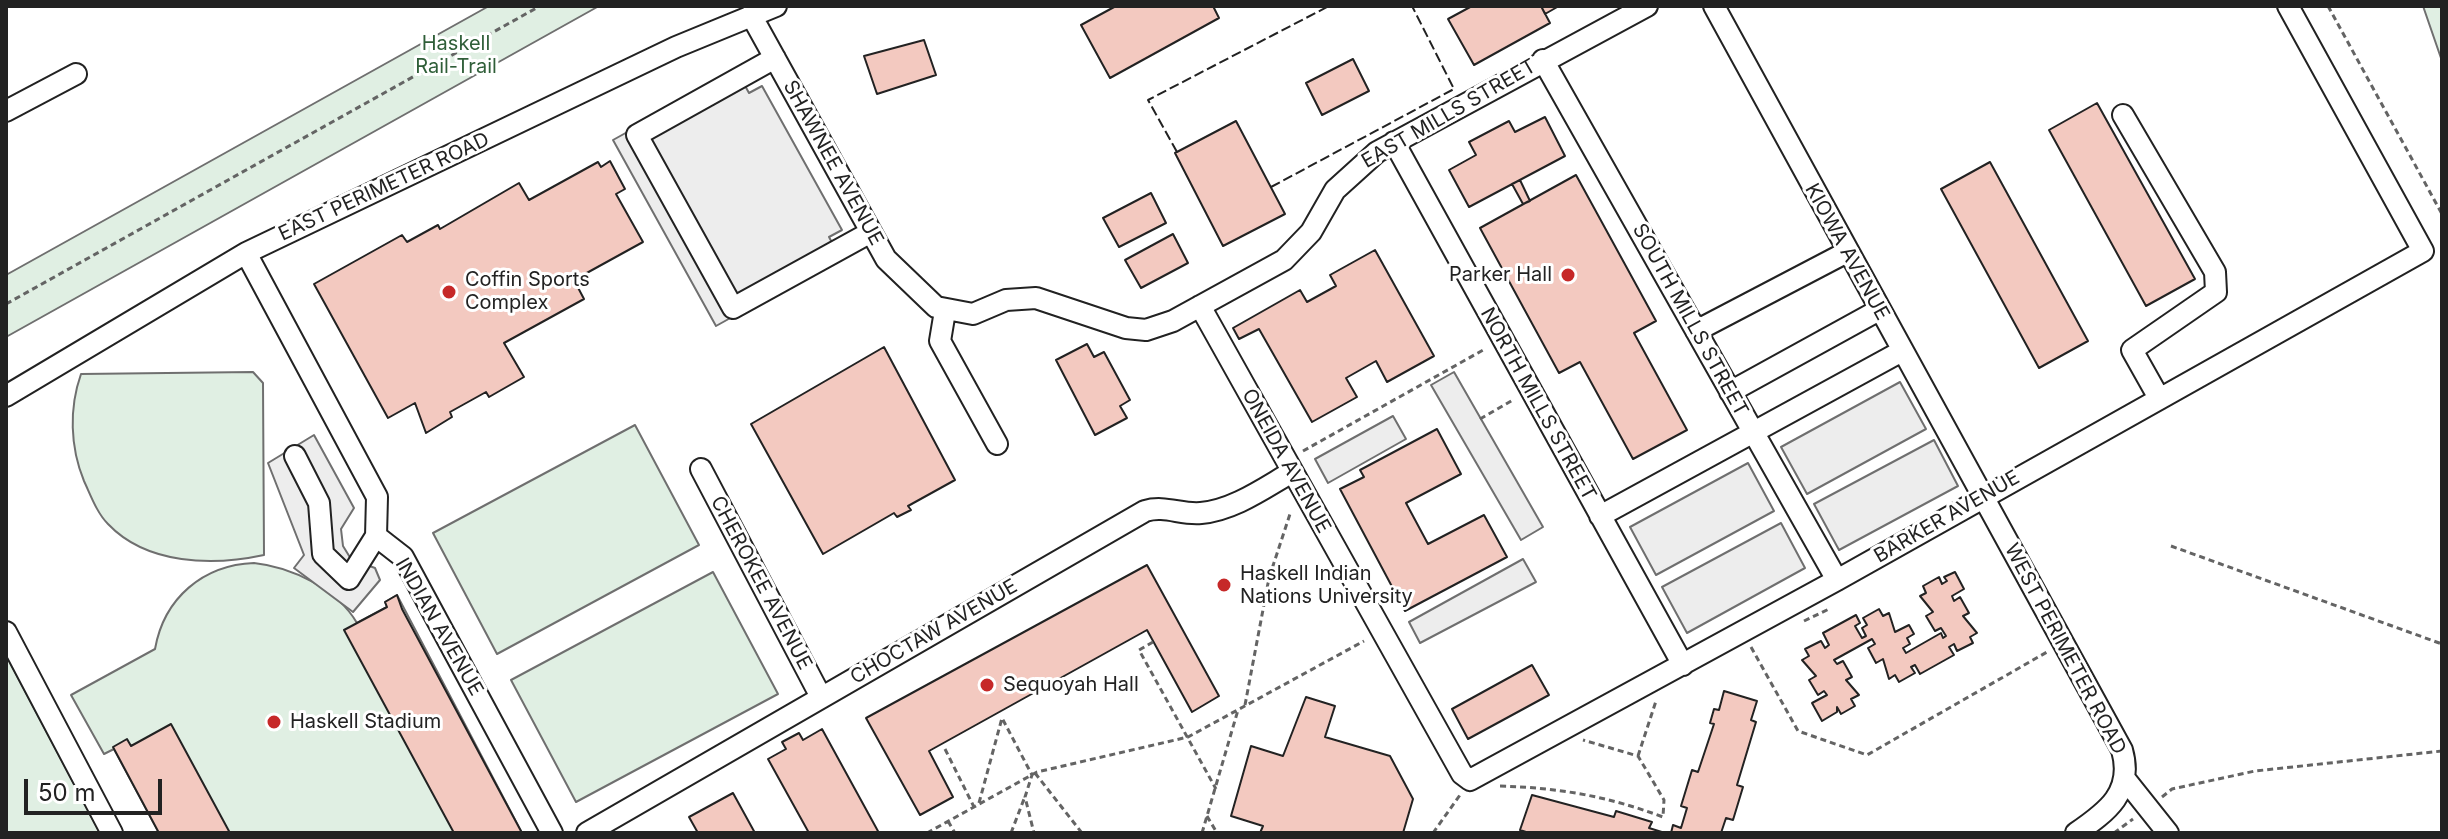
<!DOCTYPE html>
<html>
<head>
<meta charset="utf-8">
<style>
	body { margin:0 }
	#map { position:relative; width:2448px; height:839px; overflow:hidden; background:#fff; font-family:Inter,sans-serif }
	canvas { display:block }
	.frame { position:absolute; inset:0; border:8px solid #222; pointer-events:none }
	.scale { position:absolute; left:24px; top:779px; width:138px; height:36px; box-sizing:border-box; border:4px solid #222; border-top:0; padding-left:10px; font-size:24px; line-height:28px; white-space:nowrap; color:#222; -webkit-text-stroke:6px #fff; paint-order:stroke }
</style>
</head>
<body>
<div id="map">
<canvas width="2448" height="839"></canvas>
<div class="frame"></div>
<div class="scale">50 m</div>
</div>
<script>
const g = document.querySelector('canvas').getContext('2d');
g.lineJoin = 'round';
function fill(path, color) { g.fillStyle = color; g.fill(path, 'evenodd'); }
function trace(path, color, width, dash) { g.strokeStyle = color; g.lineWidth = width; g.lineCap = dash ? 'butt' : 'round'; g.setLineDash(dash || []); g.stroke(path); }
function drawText(font, color, halo, rows, align = 'center') {
  g.font = font + ' Inter,sans-serif'; g.lineWidth = 6; g.setLineDash([]); g.textBaseline = 'middle'; g.strokeStyle = halo; g.fillStyle = color; for (const [text, x, y, turn = 0] of rows) {
    g.save(); g.translate(x, y); g.rotate((+turn || 0) * Math.PI / 180); g.textAlign = isNaN(turn) ? turn : align; if (halo) g.strokeText(text, 0, 0); g.fillText(text, 0, 0); g.restore();
  }
}
const green = new Path2D(`
	M489,6H599L6,337V275Z
	M2423,6H2442V61Z
	M253,372L263,383L264,555C213,566 147,565 108,524C97,513 91,496 84,481C70,447 69,408 81,374Z
	M635,425L699,545L497,654L433,533Z
	M254,563C292,567 337,589 357,623L387,607L385,602L397,595L522,833H159L114,749L104,754L71,695L155,649C164,598 203,565 254,563Z
	M713,572L778,694L576,802L511,680Z
	M6,655L100,833H6Z`);
const parking = new Path2D(`
	M737,71L749,93L762,86L842,230L829,237L840,257L716,326L613,140Z
	M1454,372L1543,527L1521,540L1431,385Z
	M1900,382L1926,429L1807,494L1781,447Z
	M1393,416L1406,439L1328,483L1315,459Z
	M314,435L354,508L341,529L343,546L351,559L375,568L380,580L353,612L294,568L304,555L268,463Z
	M1934,440L1958,486L1839,550L1814,504Z
	M1748,463L1774,511L1656,575L1630,527Z
	M1781,523L1805,568L1687,633L1662,587Z
	M1523,559L1536,582L1420,643L1409,622Z`);
const building = new Path2D(`
	M1116,6H1213L1219,18L1110,78L1081,25Z
	M1472,6H1541L1550,23L1474,65L1448,19Z
	M1541,6H1559L1545,14Z
	M924,40L936,75L877,94L864,56Z
	M1353,59L1369,91L1322,115L1306,83Z
	M2097,103L2195,279L2146,306L2049,130Z
	M1545,117L1565,156L1469,207L1449,170L1476,155L1469,142L1509,121L1515,132Z
	M1236,121L1285,214L1223,246L1175,153Z
	M610,161L625,189L616,194L643,242L574,280L584,299L504,343L524,377L489,397L486,392L450,412L452,417L426,433L415,403L388,418L314,284L402,235L407,242L438,225L440,229L519,183L529,200L598,162L601,167Z
	M1990,162L2088,341L2039,368L1941,189Z
	M1576,175L1656,321L1634,333L1687,430L1633,459L1580,362L1559,373L1480,228Z
	M1520,180L1530,201L1523,204L1512,184Z
	M1151,193L1166,223L1119,247L1103,218Z
	M1173,234L1188,263L1141,288L1125,260Z
	M1375,250L1434,356L1387,382L1376,361L1346,378L1357,397L1312,422L1259,329L1239,339L1233,328L1300,290L1307,302L1336,286L1330,275Z
	M1087,344L1094,357L1104,352L1130,400L1120,406L1127,418L1095,435L1056,360Z
	M884,347L955,480L908,506L911,510L897,517L894,513L823,554L751,424Z
	M1437,429L1461,474L1406,503L1428,544L1484,515L1507,557L1405,611L1340,489L1364,477L1360,470Z
	M1147,565L1219,696L1192,712L1147,630L929,751L953,797L920,815L866,718Z
	M1955,572L1964,589L1952,596L1954,601L1960,597L1969,613L1963,616L1977,633L1970,637L1973,643L1957,651L1954,644L1949,647L1954,655L1920,674L1915,665L1911,667L1915,673L1899,682L1895,675L1889,679L1883,659L1876,663L1868,648L1875,644L1872,639L1834,660L1837,664L1843,661L1852,677L1846,680L1859,695L1851,699L1855,706L1841,714L1837,707V712L1822,721L1812,703L1827,695L1824,691L1818,695L1809,680L1816,676L1802,660L1809,656L1805,649L1821,641L1825,648L1829,645L1823,633L1856,615L1860,623L1855,626L1862,638L1866,636L1862,628L1867,625L1863,618L1879,609L1883,616L1889,613L1895,632L1909,625L1914,634L1907,638L1910,644L1903,648L1906,653L1941,633L1943,638L1946,636L1941,628L1935,631L1926,616L1933,612L1920,596L1926,593L1923,586L1939,577L1942,584L1947,581L1944,577Z
	M397,595L402,609L522,833H454L344,630L387,607L385,602Z
	M1532,665L1549,695L1468,739L1452,709Z
	M1724,691L1757,701L1751,720L1756,722L1737,785L1743,787L1733,820L1726,818L1721,833H1671L1673,825L1681,828L1687,808L1681,806L1692,770L1698,772L1714,724L1710,723L1714,709L1719,710Z
	M1306,697L1335,706L1325,737L1390,756L1413,799L1403,833H1260L1263,826L1231,816L1251,746L1283,756Z
	M171,724L230,833H159L113,747L127,739L131,746Z
	M822,729L879,833H809L768,759L786,749L782,742L799,733L803,740Z
	M733,793L755,833H698L689,817Z
	M1532,795L1614,817L1616,811L1652,822L1649,828L1665,833H1529L1520,830Z`);
const path = new Path2D(`
	M2328,6L2442,214
	M6,304L540,6
	M1480,419L1513,400
	M1303,451L1485,349
	M2171,546L2442,644
	M1804,621L1829,609
	M1153,642L1139,650L1216,789
	M1751,647L1798,731L1867,755L2047,652
	M1245,705L1269,578L1291,511
	M945,749L974,807
	M1638,756L1656,701
	M1035,773L1082,833
	M1500,786C1560,788 1607,796 1663,817L1664,800L1638,756L1583,740
	M2162,797L2172,789L2255,771L2442,751
	M979,803L1002,718L1032,775L1025,797L1034,833
	M1207,816L1217,833
	M948,821L955,833
	M927,833L1037,772L1188,737L1364,641
	M1011,833L1024,799
	M1202,833L1238,710
	M1433,833L1460,795
	M2114,833L2133,819`);
const minor = new Path2D(`
	M1714,6L2122,750C2134,792 2107,812 2076,833
	M751,15L886,259L936,307L973,314L1006,300L1036,298L1126,328L1146,330L1173,321L1284,260L1311,232L1335,190L1377,152L1647,6
	M775,58L637,135L733,308L871,232
	M1543,60L1837,580
	M6,111L76,74
	M2123,115L2215,272L2216,292L2132,350L2159,398
	M1394,142L1683,665
	M246,253L377,497L376,536L403,557L552,833
	M1200,306L1462,774L1470,780L1837,580L2423,251L2288,6
	M945,311L940,341L997,444
	M1696,331L1847,252
	M1730,392L1879,310
	M6,396L246,253L676,47L776,6
	M295,456L319,503L323,554L349,579L376,536
	M701,469L821,697
	M1600,516L1902,351
	M6,632L112,833
	M2125,779L2168,833
	M587,833L1145,511C1165,505 1181,515 1201,513C1234,510 1264,488 1292,472`);
const fence = new Path2D(`
	M1177,152L1148,100L1329,6
	M1271,187L1454,89L1412,6`);
const markers = [
	[1568,275,8,"#c62828"],
	[449,292,8,"#c62828"],
	[1224,585,8,"#c62828"],
	[987,685,8,"#c62828"],
	[274,722,8,"#c62828"]
];
const parkNames = [
	["Haskell",456,44],
	["Rail-Trail",456,67]
];
const streetNames = [
	["EAST MILLS STREET",1449,114,-30],
	["SHAWNEE AVENUE",833,163,61],
	["EAST PERIMETER ROAD",384,187,-25],
	["KIOWA AVENUE",1847,252,61],
	["SOUTH MILLS STREET",1690,320,61],
	["NORTH MILLS STREET",1538,404,61],
	["ONEIDA AVENUE",1286,461,61],
	["BARKER AVENUE",1947,517,-30],
	["CHEROKEE AVENUE",761,583,62],
	["INDIAN AVENUE",439,627,60],
	["CHOCTAW AVENUE",934,632,-30],
	["WEST PERIMETER ROAD",2065,649,62]
];
const poiNames = [
	["Parker Hall",1552,275,"right"],
	["Coffin Sports",465,280],
	["Complex",465,303],
	["Haskell Indian",1240,574],
	["Nations University",1240,597],
	["Sequoyah Hall",1003,685],
	["Haskell Stadium",290,722]
];
fill(green, '#e0efe3');
trace(green, '#6f6f6f', 2);
fill(parking, '#ededed');
trace(parking, '#6f6f6f', 2);
fill(building, '#f3c9c0');
trace(building, '#222', 2);
trace(minor, '#222', 24);
trace(path, '#646464', 3, [6, 4]);
trace(minor, '#fff', 20);
trace(fence, '#222', 2, [10, 4]);
for (const [x, y, r, color] of markers) { const dot = new Path2D(); dot.arc(x, y, r, 0, 2 * Math.PI); g.fillStyle = color; g.fill(dot); trace(dot, '#fff', 3); }
drawText('20px', '#2f5e38', '#fff', parkNames);
drawText('20px', '#222', '#fff', streetNames);
drawText('20px', '#222', '#fff', poiNames, 'left');
</script>
</body>
</html>
